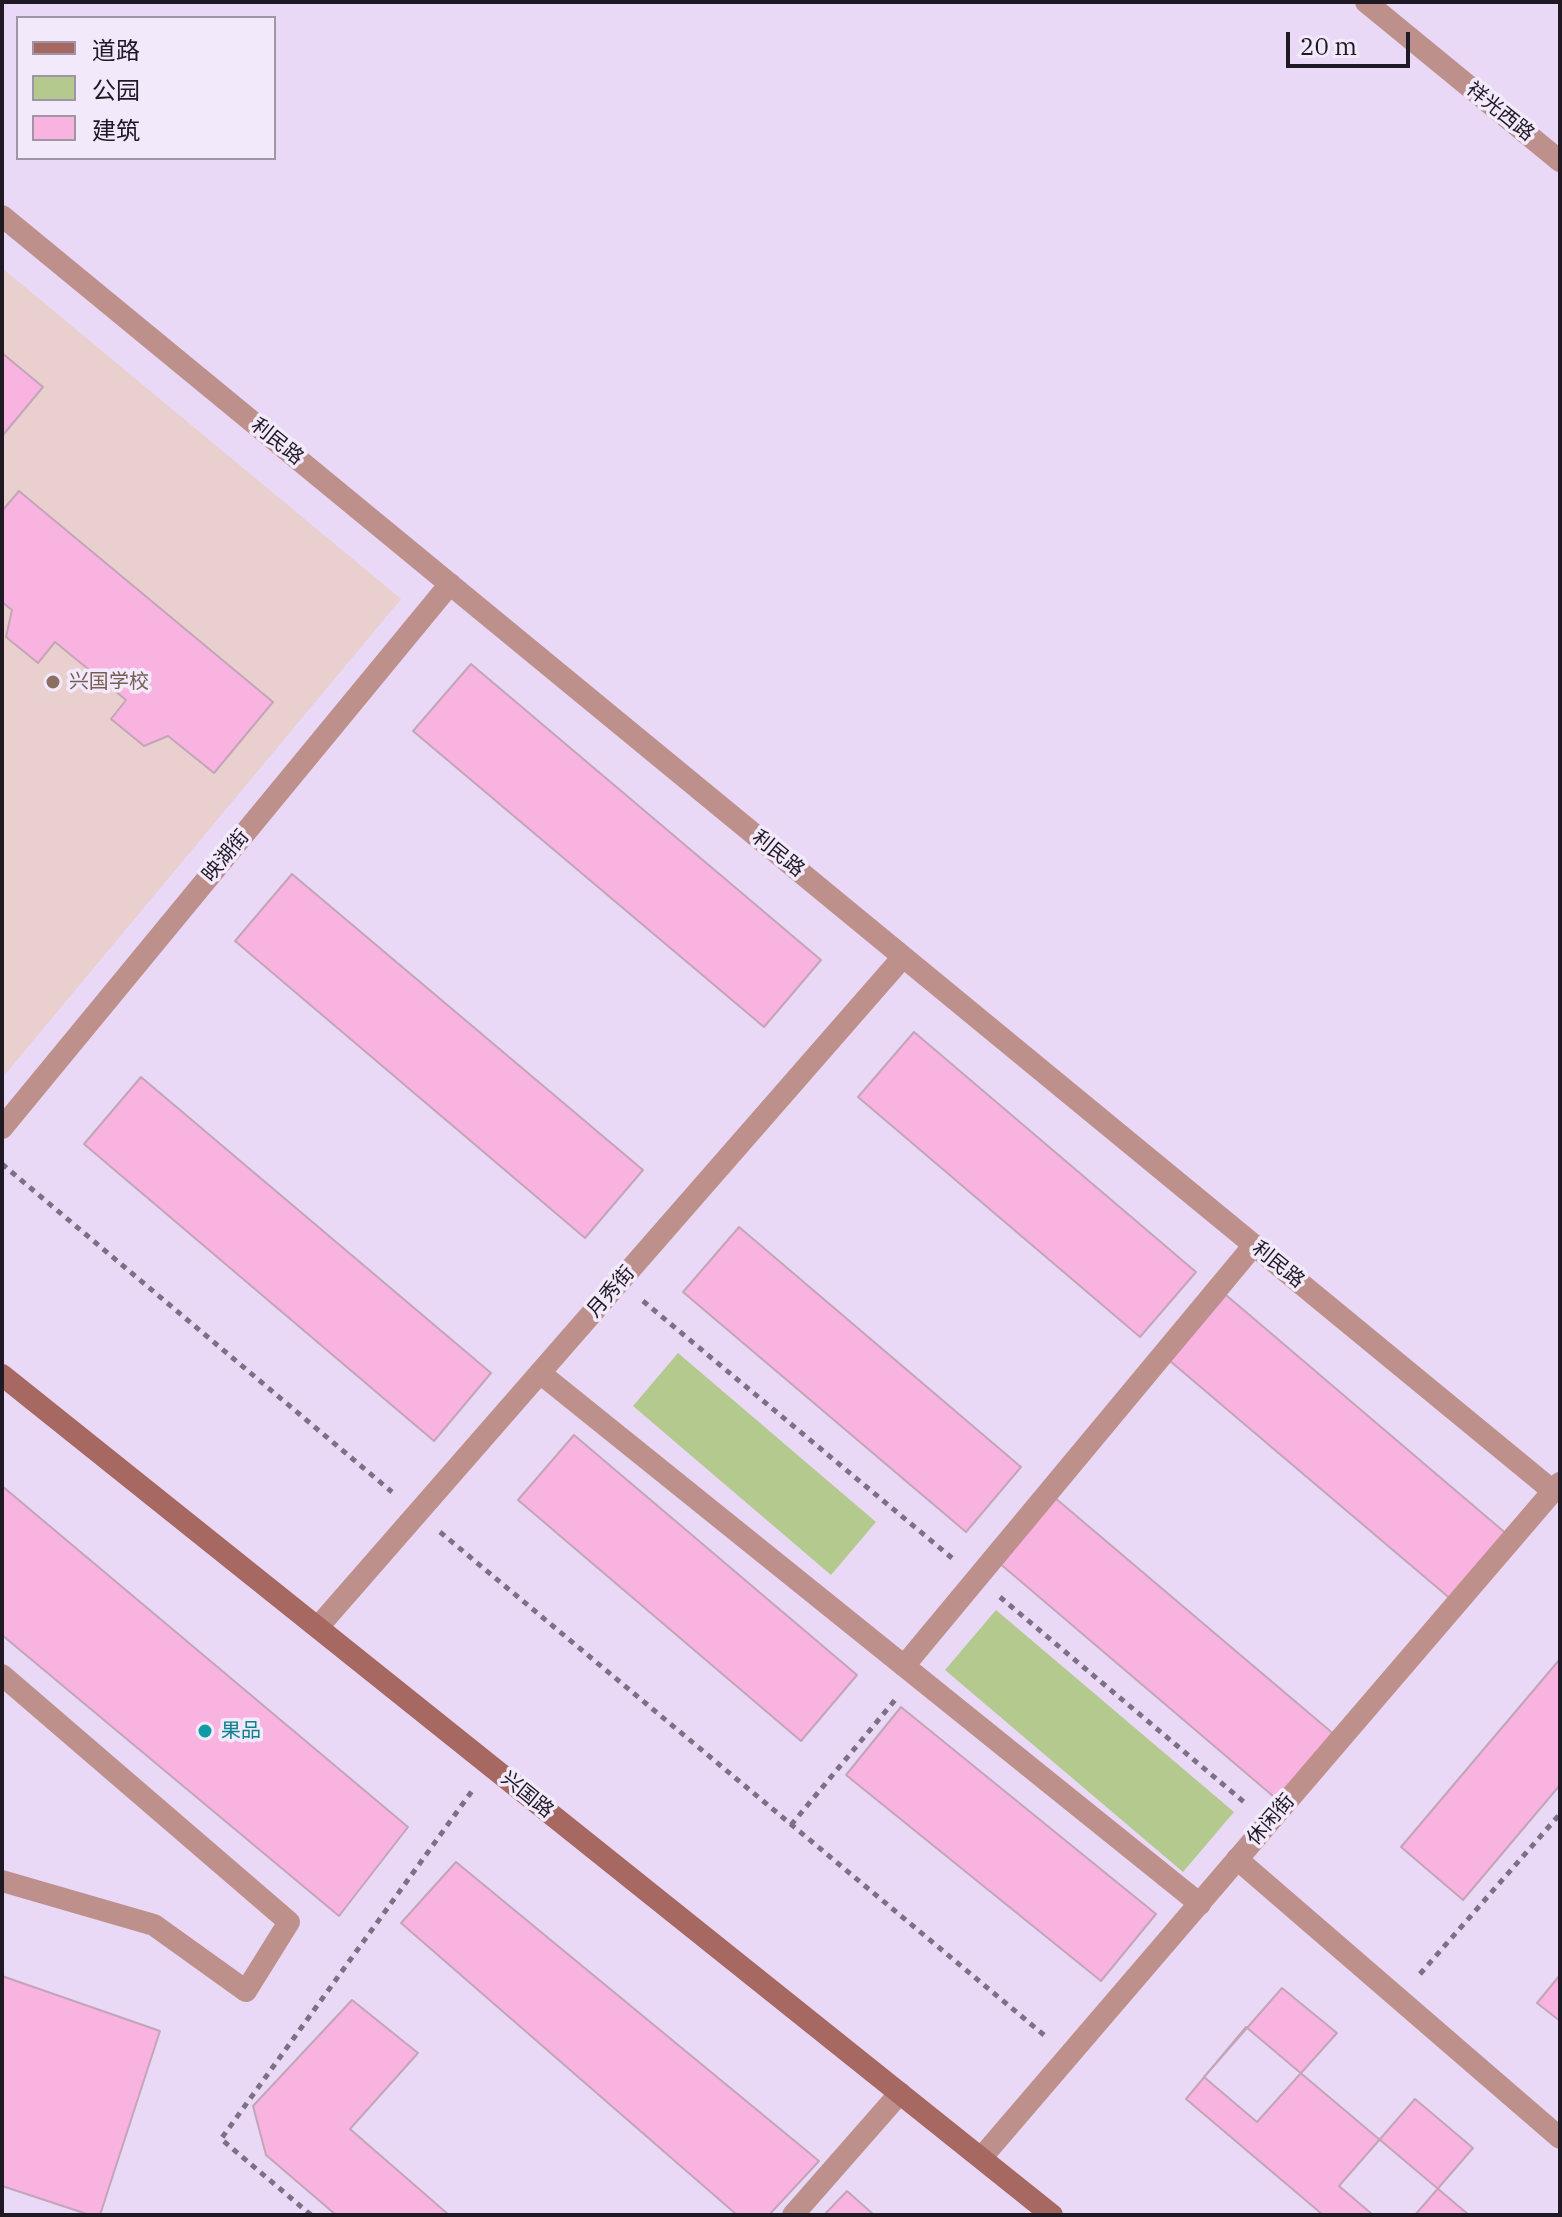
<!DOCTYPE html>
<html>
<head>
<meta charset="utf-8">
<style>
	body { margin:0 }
	#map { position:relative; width:1562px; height:2217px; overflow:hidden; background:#e9d9f6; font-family:"IBM Plex Serif","Noto Sans SC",serif }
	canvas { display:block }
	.frame { position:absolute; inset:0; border:4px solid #1f1924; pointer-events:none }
	.legend { position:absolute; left:16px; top:16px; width:260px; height:144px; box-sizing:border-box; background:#f2e9fb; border:2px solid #9e96a5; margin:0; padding:10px 14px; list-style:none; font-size:24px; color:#1f1924 }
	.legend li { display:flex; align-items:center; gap:16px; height:40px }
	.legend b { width:40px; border:2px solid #9e96a5 }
	.scale { position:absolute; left:1286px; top:32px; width:124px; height:36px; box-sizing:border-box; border:4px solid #1f1924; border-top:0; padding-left:10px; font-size:24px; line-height:28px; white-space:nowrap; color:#1f1924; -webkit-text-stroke:6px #f2e9fb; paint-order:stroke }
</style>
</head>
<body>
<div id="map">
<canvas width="1562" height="2217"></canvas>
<div class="frame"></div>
<ul class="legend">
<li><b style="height:10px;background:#a86862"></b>道路</li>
<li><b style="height:22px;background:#b4c98e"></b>公园</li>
<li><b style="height:22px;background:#f9b3e0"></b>建筑</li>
</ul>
<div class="scale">20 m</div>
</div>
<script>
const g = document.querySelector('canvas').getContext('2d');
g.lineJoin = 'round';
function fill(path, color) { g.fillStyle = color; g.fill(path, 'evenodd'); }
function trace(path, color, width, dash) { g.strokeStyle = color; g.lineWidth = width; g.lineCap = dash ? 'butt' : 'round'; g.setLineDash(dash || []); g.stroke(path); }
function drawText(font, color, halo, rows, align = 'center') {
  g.font = font + ' "IBM Plex Serif","Noto Sans SC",serif'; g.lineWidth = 7; g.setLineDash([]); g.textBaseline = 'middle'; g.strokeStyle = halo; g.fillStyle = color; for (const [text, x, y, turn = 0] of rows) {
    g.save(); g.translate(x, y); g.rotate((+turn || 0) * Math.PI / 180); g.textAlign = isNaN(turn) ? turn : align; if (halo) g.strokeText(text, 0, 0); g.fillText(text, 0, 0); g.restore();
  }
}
const education = new Path2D(`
	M2,268L401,599L2,1078V602L12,610L6,637L38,663L55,642L126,700L112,720L144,745L168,736L214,773L273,703L19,491L2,511Z`);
const green = new Path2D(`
	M678,1353L876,1522L831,1575L633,1406Z
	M996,1610L1234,1812L1183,1872L945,1670Z`);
const building = new Path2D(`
	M2,353L43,387L3,435L2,434Z
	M19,491L273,702L214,773L168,736L144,746L111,719L126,700L55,642L38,663L6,637L12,610L2,602V511Z
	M471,664L821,960L764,1027L413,731Z
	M292,874L643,1170L585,1238L235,941Z
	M914,1032L1196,1272L1140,1337L858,1097Z
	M141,1077L491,1373L434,1441L84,1144Z
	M739,1227L1021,1467L966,1532L683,1292Z
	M1226,1295L1509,1536L1453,1601L1170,1361Z
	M574,1435L857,1675L801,1741L518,1500Z
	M2,1486L408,1827L339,1916L2,1635Z
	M1054,1497L1336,1736L1280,1802L998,1562Z
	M1560,1659V1785L1463,1900L1401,1847Z
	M901,1707L1156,1914L1101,1981L846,1775Z
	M456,1862L819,2161L769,2215H737L401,1923Z
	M1560,1975V2021L1537,2003Z
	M2,1976L160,2031L100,2215H90L2,2186Z
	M1282,1988L1337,2033L1257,2122L1204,2077Z
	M352,2000L418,2053L350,2129L449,2215H336L266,2155L253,2106Z
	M1246,2027L1469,2215H1323L1186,2099Z
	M1415,2099L1473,2148L1415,2215H1373L1339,2186Z
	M847,2191L874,2215H824Z`);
const path = new Path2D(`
	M2,1164L392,1492
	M643,1301L952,1558
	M440,1532L1044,2035
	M1000,1597L1244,1802
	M791,1825L895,1700
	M1420,1974L1560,1814
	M311,2215L221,2139L472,1791`);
const service = new Path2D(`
	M540,1373L1200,1904
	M904,1666L1254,1245
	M2,1675L289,1922L246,1991L154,1925L2,1881
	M1237,1859L1560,2138`);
const minor = new Path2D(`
	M2,1128L450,584
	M318,1627L903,957
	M982,2157L1560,1483
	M793,2215L900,2093`);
const tertiary = new Path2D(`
	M1366,2L1560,161
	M2,216L1553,1491`);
const secondary = new Path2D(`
	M2,1375L1052,2215`);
const markers = [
	[53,682,8,"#8d6e63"],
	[205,1731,8,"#0f9aa8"]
];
const streetNames = [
	["祥光西路",1500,112,39],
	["利民路",277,442,39],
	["利民路",778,854,39],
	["映湖街",226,856,-50],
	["利民路",1278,1265,39],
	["月秀街",611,1292,-49],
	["兴国路",527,1795,39],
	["休闲街",1271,1820,-49]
];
const educationNames = [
	["兴国学校",69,682]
];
const cultureNames = [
	["果品",221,1731]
];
fill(education, '#eacfcf');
fill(green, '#b4c98e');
fill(building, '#f9b3e0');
trace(building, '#c3a5b7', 2);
trace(path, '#7b7084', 5, [6, 6]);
trace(service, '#bd908b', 22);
trace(minor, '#bd908b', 22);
trace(tertiary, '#bd908b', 22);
trace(secondary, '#a86862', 22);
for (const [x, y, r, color] of markers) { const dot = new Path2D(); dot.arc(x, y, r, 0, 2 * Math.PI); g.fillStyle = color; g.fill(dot); trace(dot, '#f2e9fb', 3); }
drawText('20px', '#1f1924', '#f2e9fb', streetNames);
drawText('20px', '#785e54', '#f2e9fb', educationNames, 'left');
drawText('20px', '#0d838f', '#f2e9fb', cultureNames, 'left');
</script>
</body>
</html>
